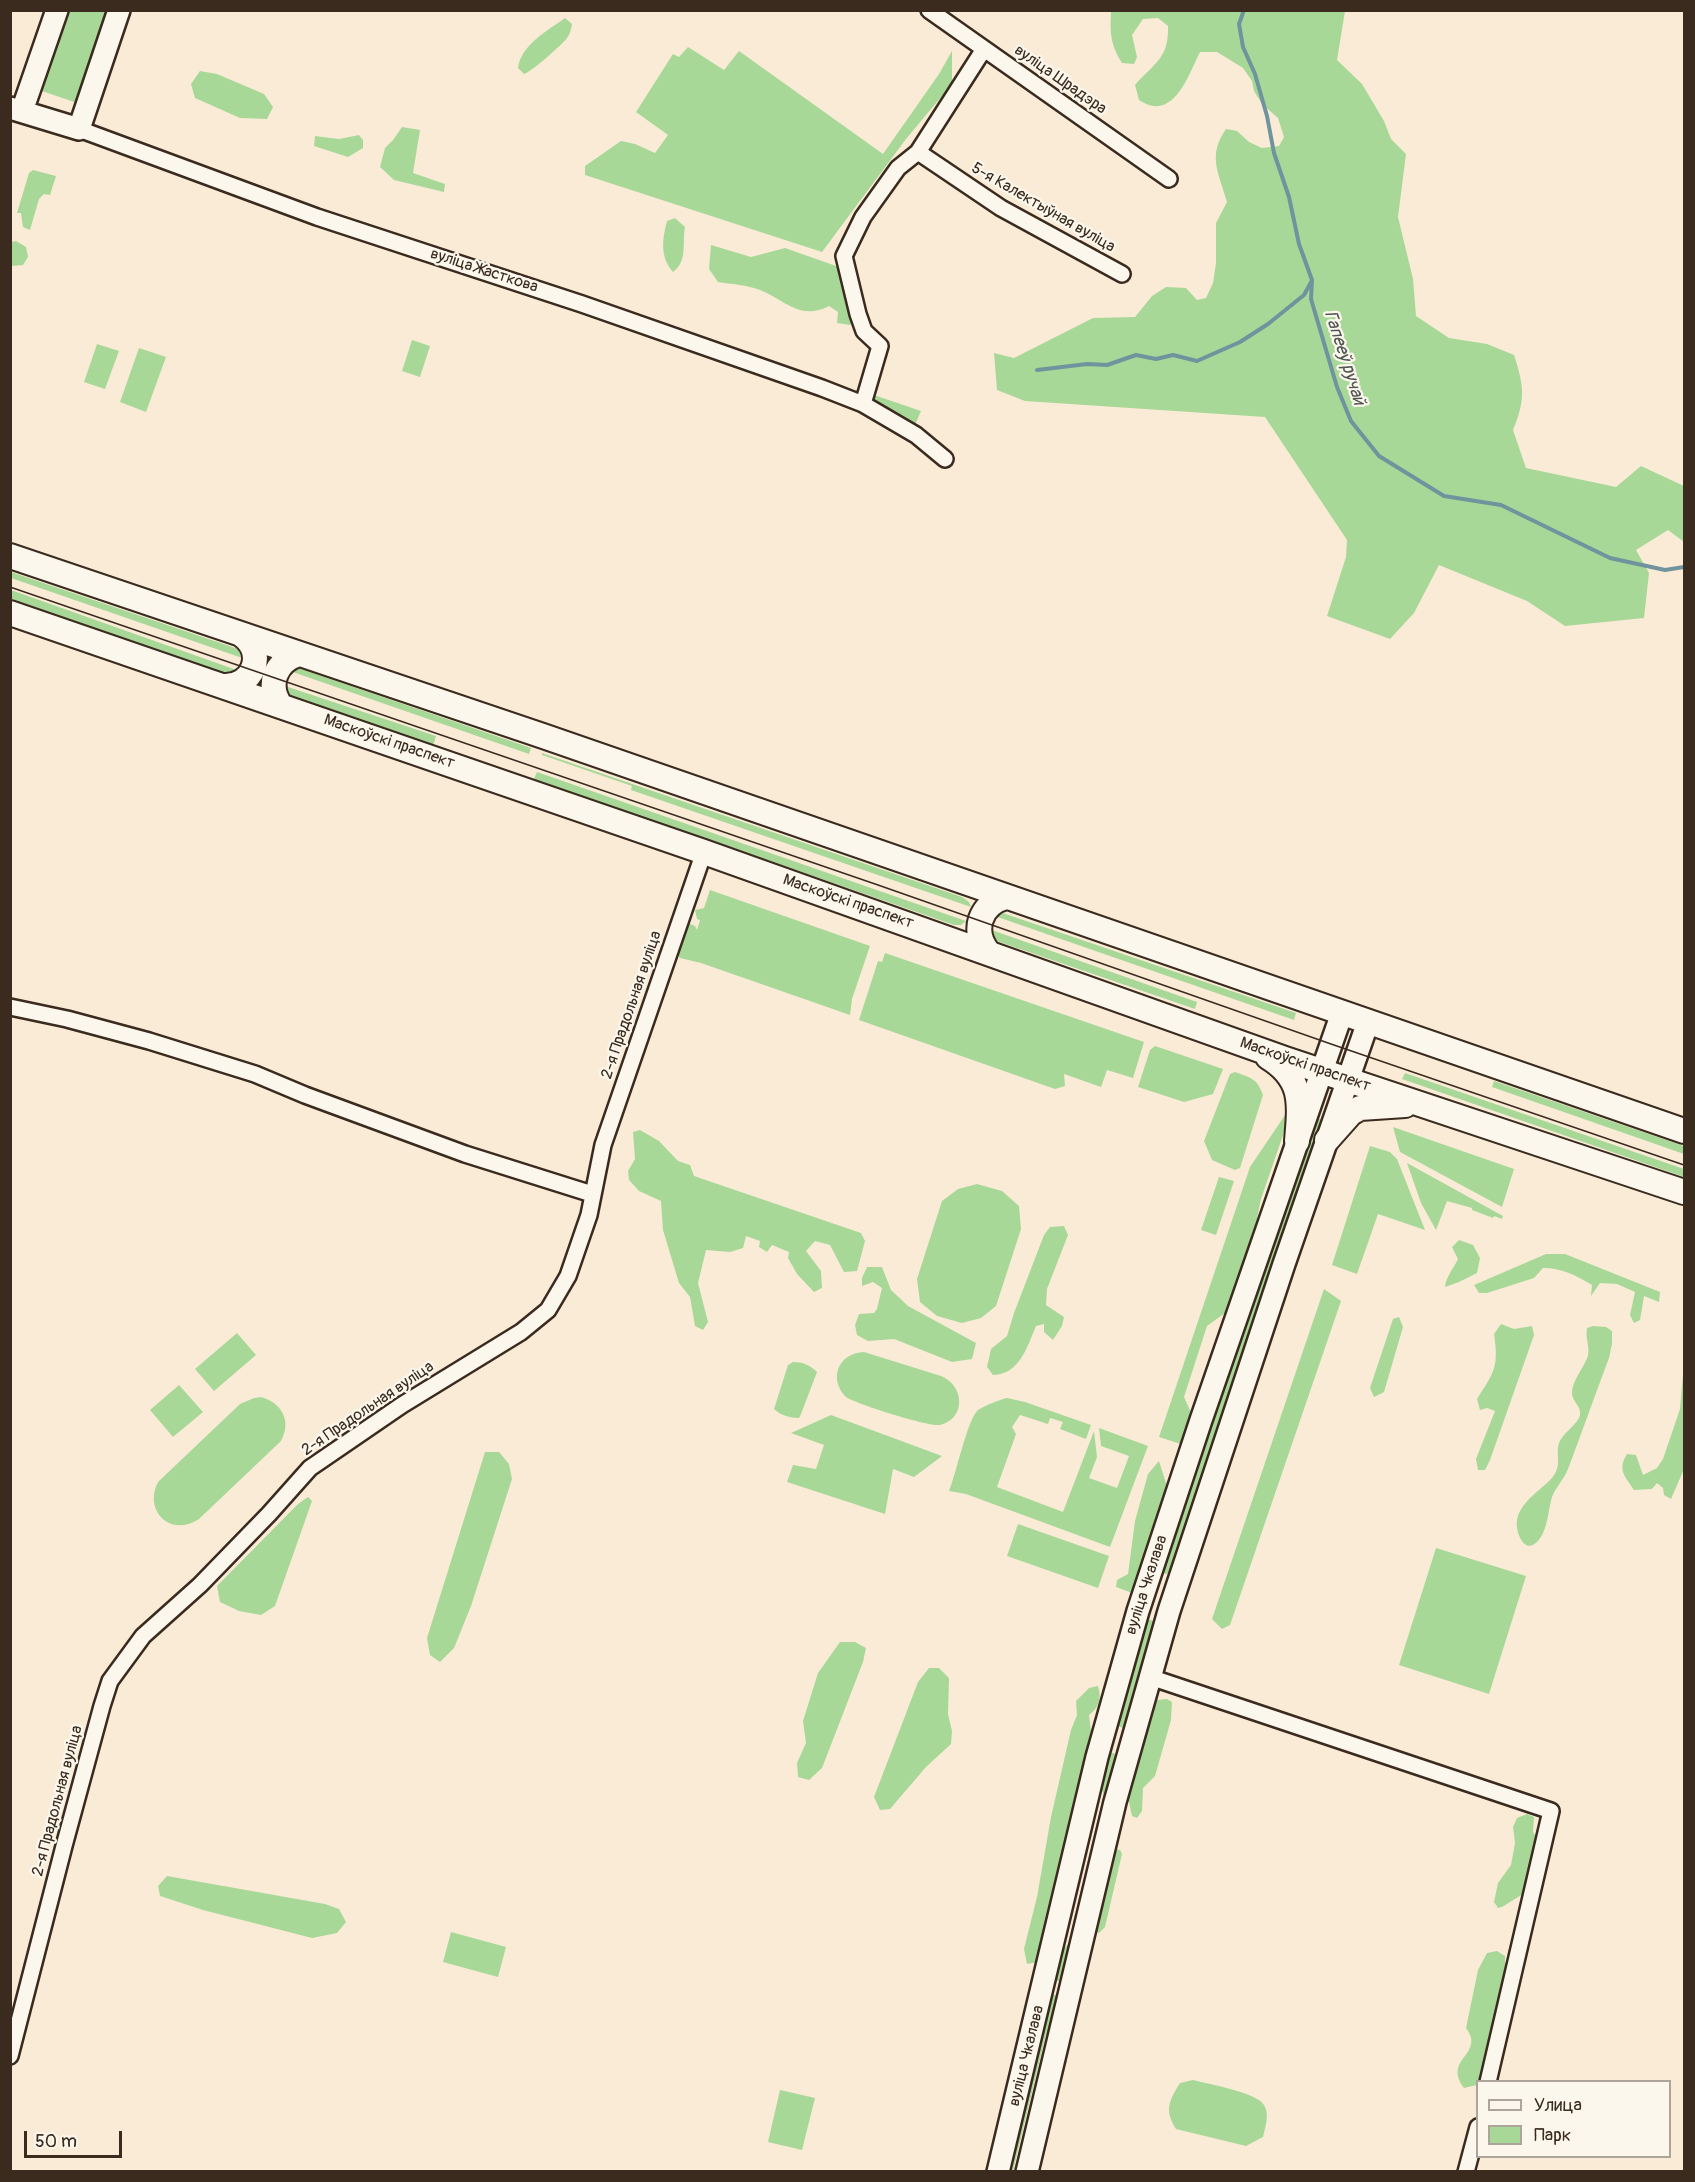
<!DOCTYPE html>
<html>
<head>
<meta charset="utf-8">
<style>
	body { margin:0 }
	#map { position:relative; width:1695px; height:2182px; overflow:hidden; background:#faebd7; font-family:Pangolin,sans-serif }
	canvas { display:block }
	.frame { position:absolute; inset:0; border:12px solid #3b2a1e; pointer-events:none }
	.legend { position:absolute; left:1476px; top:2080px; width:195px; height:78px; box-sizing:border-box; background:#fbf7ec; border:2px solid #aea59a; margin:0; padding:8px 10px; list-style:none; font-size:18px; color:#3b2a1e }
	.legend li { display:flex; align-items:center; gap:12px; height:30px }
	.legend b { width:30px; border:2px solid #aea59a }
	.scale { position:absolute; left:24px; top:2131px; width:98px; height:27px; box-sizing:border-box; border:3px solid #3b2a1e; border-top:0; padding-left:8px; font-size:18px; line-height:21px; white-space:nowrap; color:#3b2a1e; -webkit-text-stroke:4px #fbf7ec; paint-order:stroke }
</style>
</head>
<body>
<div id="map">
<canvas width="1695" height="2182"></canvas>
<div class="frame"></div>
<ul class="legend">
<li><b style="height:8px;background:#fbf7ec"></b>Улица</li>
<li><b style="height:16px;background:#a8d898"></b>Парк</li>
</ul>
<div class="scale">50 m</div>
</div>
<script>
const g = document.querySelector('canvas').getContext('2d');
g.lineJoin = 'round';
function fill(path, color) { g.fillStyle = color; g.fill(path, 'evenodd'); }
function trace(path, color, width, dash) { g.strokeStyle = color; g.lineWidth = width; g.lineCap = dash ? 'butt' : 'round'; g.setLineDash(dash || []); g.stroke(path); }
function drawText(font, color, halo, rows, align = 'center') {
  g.font = font + ' Pangolin,sans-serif'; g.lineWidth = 4.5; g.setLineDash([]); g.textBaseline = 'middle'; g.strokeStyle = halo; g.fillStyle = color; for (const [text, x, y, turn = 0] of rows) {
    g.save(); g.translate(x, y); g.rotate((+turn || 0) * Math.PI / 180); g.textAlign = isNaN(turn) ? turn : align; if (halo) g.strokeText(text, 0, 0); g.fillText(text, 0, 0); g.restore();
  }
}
const green = new Path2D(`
	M67,11H112L80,104L39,90Z
	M1111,11H1345L1337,60L1362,84L1384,121L1391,139L1406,154L1398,217L1413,279L1416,316L1449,338L1487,344L1514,355C1524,386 1526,399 1513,430L1526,468L1616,487L1641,466L1684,486V542L1668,530L1636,550L1649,573L1644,618L1565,626L1527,601L1439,565L1414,613L1390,639L1327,616L1346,557L1347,540L1265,417L1025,401L997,390L994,353L1014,358L1093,318L1135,317L1152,296L1166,287L1186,288L1197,300L1206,298L1213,283L1216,263V223L1227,202C1219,173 1207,156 1226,129L1237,131L1249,142L1262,148L1279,146L1284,137L1278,118L1262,104L1254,91L1252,81L1243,68L1217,52H1200C1188,76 1173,123 1139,100L1135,85C1154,63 1169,59 1168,26L1158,18L1143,19L1132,35L1137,57L1134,64L1122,63C1110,44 1110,32 1111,11Z
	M565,18L572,24C571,30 570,34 567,38C563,44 530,73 524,74L518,68C521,45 547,31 565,18Z
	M688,47L724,70L739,51L883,154L939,74L952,51V84L906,139L822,252L585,175V166L621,141L635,144L655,153L668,135L636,112L673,54L679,57Z
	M200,71L217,74L264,94L273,107L267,119L240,118L195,98L191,84Z
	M402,127L420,130L413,173L445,184L444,192L394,180L380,167L385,148L393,140Z
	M359,135L363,140V148L348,157L314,146L315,136L339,139Z
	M33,170L56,176L50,195L44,194L39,199L30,230L23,227L21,213H17L29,173Z
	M675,218L685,227C682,243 688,261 673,272C660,257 662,240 667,221Z
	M16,241L26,247L28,257L23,265L11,266V242Z
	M711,245L751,257L785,248L839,267L851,297L856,319L850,325L837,323L838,312L829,306C800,321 785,300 760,290C747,285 731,284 718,282L709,269Z
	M412,340L430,346L420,377L402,371Z
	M97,344L119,351L105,389L84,382Z
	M139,348L166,357L146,412L120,402Z
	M874,395L921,411L915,425L910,427L873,402Z
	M11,572L244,651L248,660L11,578Z
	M11,590L245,673L228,676L11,599Z
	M293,666L531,748L529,754L284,669Z
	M279,684L436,736L433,746L285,694Z
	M542,753L962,897L969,902L971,907L631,790L632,786L542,755Z
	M537,772L966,921L961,925H954L534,779Z
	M710,890L870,946L852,999L850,1015L701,963L680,958L675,951L686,922L695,926L697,930L700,920L697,919L695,910L704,908Z
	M997,911L1296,1013L1294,1020L989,914Z
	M983,927L1197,1002L1195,1009L988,938Z
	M885,953L1144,1042L1133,1078L1107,1070L1101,1087L1064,1074L1065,1086L1055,1089L859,1020L878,961L882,962Z
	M1155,1046L1223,1069L1213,1094L1184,1102L1138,1087L1150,1050Z
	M1235,1072C1251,1078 1257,1078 1263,1095L1240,1168L1235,1170L1212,1160L1204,1141L1230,1074Z
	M1405,1073L1684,1169V1177L1402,1079Z
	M1494,1081L1684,1146V1154L1492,1087Z
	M1285,1115H1290L1261,1199L1252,1243L1225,1313L1207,1326L1184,1397L1193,1417L1184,1445L1159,1437L1250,1167Z
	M1311,1116L1325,1121L1175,1568L1170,1573L1165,1574L1160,1570Z
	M1393,1127L1514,1169L1502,1207L1400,1152Z
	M640,1130L659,1141L678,1161L690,1165L694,1176L861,1233L865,1241L857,1271L844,1272L830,1245L815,1241L806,1251L821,1271L822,1288L814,1292L797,1274L788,1258L789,1252L772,1245L767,1252L759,1247L760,1241L746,1236L743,1248L730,1252L706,1250L698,1283L708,1322L703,1330L695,1326L690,1297L679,1283L663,1230L661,1201L639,1191L629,1180L628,1171L635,1159L633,1132Z
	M1370,1146L1390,1152L1397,1159L1425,1230L1378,1214L1357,1274L1332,1265Z
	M1407,1163L1503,1216L1502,1219L1494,1216L1493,1218L1472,1210V1208L1447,1201L1436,1230L1421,1203Z
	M1219,1177L1234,1181L1216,1235L1201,1230Z
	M977,1184L1002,1191L1019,1206L1021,1229L996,1306L981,1318L962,1323L937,1316L920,1302L917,1279L942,1201L958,1189Z
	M1064,1226L1068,1235L1047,1289L1046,1305L1064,1317L1062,1326L1053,1340L1044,1332V1324L1036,1326C1027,1347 1020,1374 993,1375L987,1367L991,1349L1007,1336L1014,1313L1044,1235L1050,1227Z
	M1459,1240L1473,1245L1480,1258L1477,1273L1459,1282L1445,1287C1446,1277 1453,1269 1458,1259L1452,1247Z
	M1546,1254H1565L1660,1292L1659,1302L1644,1296L1640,1320L1634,1323L1630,1315L1635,1292L1617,1284L1600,1283L1591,1296L1592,1285C1576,1275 1561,1268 1543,1268L1534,1278L1487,1293H1479L1474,1285Z
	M867,1267H882L891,1290L908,1306L976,1343L972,1359L952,1362L894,1339L868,1341L857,1335L855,1325L859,1314L874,1313L877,1309L882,1288L873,1282L862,1286V1278Z
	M1324,1289L1341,1301L1230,1625L1222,1629L1212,1619Z
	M1399,1317L1403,1327L1384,1392L1374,1397L1370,1388L1393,1319Z
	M1501,1324L1514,1329L1532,1326L1534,1335L1490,1460L1485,1470H1478L1476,1459L1495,1411L1487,1408L1480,1410L1477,1399C1494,1372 1499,1368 1494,1334Z
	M1593,1326L1606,1327L1612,1331V1344L1609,1358C1595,1395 1582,1432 1568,1469C1564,1479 1556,1487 1552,1497C1548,1510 1548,1530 1538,1541C1524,1556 1515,1531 1517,1520C1520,1502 1541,1490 1552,1478C1563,1464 1555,1456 1559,1443C1563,1433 1574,1427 1579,1418C1584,1408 1572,1402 1572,1393C1572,1380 1586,1365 1588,1355C1590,1347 1585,1338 1587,1328Z
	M237,1333L256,1355L214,1391L195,1369Z
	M864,1352L941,1376C964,1385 967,1418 940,1425C929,1427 856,1404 846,1397C828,1379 838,1353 864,1352Z
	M793,1362C803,1362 810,1365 817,1372L801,1414L799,1418C790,1418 780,1415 774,1409L788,1365Z
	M1684,1363V1469L1671,1499L1664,1495L1663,1488L1657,1483L1652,1489L1634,1490C1625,1476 1617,1470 1627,1454L1636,1455L1643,1475L1657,1468L1663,1459L1680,1409Z
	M179,1385L203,1412L173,1437L150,1410Z
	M261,1397C282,1403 292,1421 281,1441L199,1519C171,1538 143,1511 158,1482L240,1404L254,1398Z
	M1007,1398L1025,1402L1091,1425L1086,1439L1060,1429L1063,1422L1050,1418L1048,1424L1020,1415L1012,1427L1016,1434L997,1487L1063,1512L1094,1431L1097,1457L1089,1478L1117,1488L1129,1456L1101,1446L1099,1428L1148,1446L1110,1547L966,1494L949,1491C956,1474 967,1422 977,1411C981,1407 1001,1399 1007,1398Z
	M831,1415L942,1456L914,1477L893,1469L885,1514L787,1482L793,1465L816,1469L824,1445L791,1433Z
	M485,1452H499L509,1464L512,1479L471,1606L454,1648L440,1662L430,1655L427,1638Z
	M1159,1461L1167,1486L1132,1593L1116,1587L1117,1580L1128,1574L1135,1521L1148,1474Z
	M308,1497L312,1501L275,1606L261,1615L239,1611L220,1602L217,1586L298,1504Z
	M1018,1524L1109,1556L1098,1588L1007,1556Z
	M1436,1548L1526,1576L1489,1694L1399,1665Z
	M1143,1618L1157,1622L1127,1724L1123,1728L1115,1725Z
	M840,1642H855L866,1648L863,1662L822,1768L809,1780L798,1777L797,1763L806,1743L803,1721L818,1673Z
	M929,1668H939L949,1678L948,1714L952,1731L951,1744L926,1767L890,1809L880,1810L874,1797L918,1682Z
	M1098,1686C1102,1699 1099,1707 1089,1715L1091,1731L1037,1962L1027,1964L1024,1949L1037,1897L1051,1817L1071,1730L1077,1715L1076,1701L1089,1688Z
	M1167,1699L1172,1702L1171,1720L1155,1776L1143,1788L1142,1811L1137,1818L1132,1816L1128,1797L1140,1737L1150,1709L1157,1700Z
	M1113,1753L1117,1755L1064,1983L1054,1980L1061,1952L1070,1942L1104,1798L1101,1784L1108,1754Z
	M1527,1814L1534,1817L1533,1832L1538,1839L1523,1894L1502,1907L1498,1908L1494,1902L1498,1883L1511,1865L1515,1843L1513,1827L1517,1818Z
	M1115,1849L1120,1850L1122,1854L1105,1927L1099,1933L1094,1931L1111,1851Z
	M167,1876L325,1904L339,1909L346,1922L337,1933L312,1938L203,1910L160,1896L158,1886Z
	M451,1932L506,1947L498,1977L443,1962Z
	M1497,1951L1505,1956V1972L1479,2081L1477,2085L1464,2088C1442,2058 1486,2055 1466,2028L1478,1970L1487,1953Z
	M1051,1994L1062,1997L1056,2024L1046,2034L1013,2171L1008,2172Z
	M1193,2080C1208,2084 1256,2092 1264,2105C1270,2114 1265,2128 1263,2137L1246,2146L1176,2129C1164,2110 1169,2101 1180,2083Z
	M780,2090L815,2098L802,2150L768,2142Z`);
const stream = new Path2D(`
	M1244,10L1239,24L1243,47L1255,74L1267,116L1274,153L1289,197L1299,244L1312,280L1311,299L1337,387L1351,421L1379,456L1444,496L1501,505L1610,558L1665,570L1684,567
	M1037,370L1087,364L1107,365L1136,355L1156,359L1173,355L1197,361L1240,342L1268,324L1304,295L1311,282`);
const street = new Path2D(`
	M929,10L1169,179
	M79,129L317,217L582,304L822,388L863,404L916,435L945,459
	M918,152L1001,208L1122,274
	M863,404L880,346L864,331L858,314L844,256L863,217L898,168L918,152L984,49
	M10,1007L67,1019L149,1041L255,1074L305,1095L465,1154L592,1194
	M1150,1677L1551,1811L1488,2082
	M10,2056L64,1846L102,1706L110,1681L143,1636L200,1585L269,1514L310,1468L402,1405L521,1332L548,1310L568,1276L589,1215L603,1145L704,852
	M1466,2172L1478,2127`);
const secondary = new Path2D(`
	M10,108L79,129L119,10
	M22,111L57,10
	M998,2172L1097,1757L1138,1611L1201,1420L1342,1013
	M1027,2172L1115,1802L1169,1611L1284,1264L1368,1022`);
const primary = new Path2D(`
	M10,556L543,736L1684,1131
	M10,613L704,852L1285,1059L1684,1192
	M223,686C253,688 267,653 242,635
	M281,706C266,686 275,661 299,654
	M988,952C971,931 980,904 1006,897
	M1268,1057C1304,1079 1300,1104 1297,1141
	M1327,1140L1351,1113L1360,1108L1405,1105`);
const tram = new Path2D(`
	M10,587L878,885L1331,1044L1684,1165`);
const streetNames = [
	["вуліца Шрадэра",1060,80,35],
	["5-я Калектыўная вуліца",1043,208,30],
	["вуліца Жасткова",484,271,18],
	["Маскоўскі праспект",389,742,19],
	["Маскоўскі праспект",848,902,19],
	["2-я Прадольная вуліца",632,1005,-71],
	["Маскоўскі праспект",1305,1065,19],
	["2-я Прадольная вуліца",368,1409,-34],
	["вуліца Чкалава",1147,1585,-72],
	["2-я Прадольная вуліца",58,1801,-75],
	["вуліца Чкалава",1027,2056,-76]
];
const waterNames = [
	["Гапееў ручай",1344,358,72]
];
fill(green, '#a8d898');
trace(stream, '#6f949d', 4);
trace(street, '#3b2a1e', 20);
trace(secondary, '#3b2a1e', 26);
trace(primary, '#3b2a1e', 28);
trace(street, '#fbf7ec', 15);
trace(secondary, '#fbf7ec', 21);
trace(primary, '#fbf7ec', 24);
trace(tram, '#3b2a1e', 1.5);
drawText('16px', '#3b2a1e', '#fbf7ec', streetNames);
drawText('italic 18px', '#505653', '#fbf7ec', waterNames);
</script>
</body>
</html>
